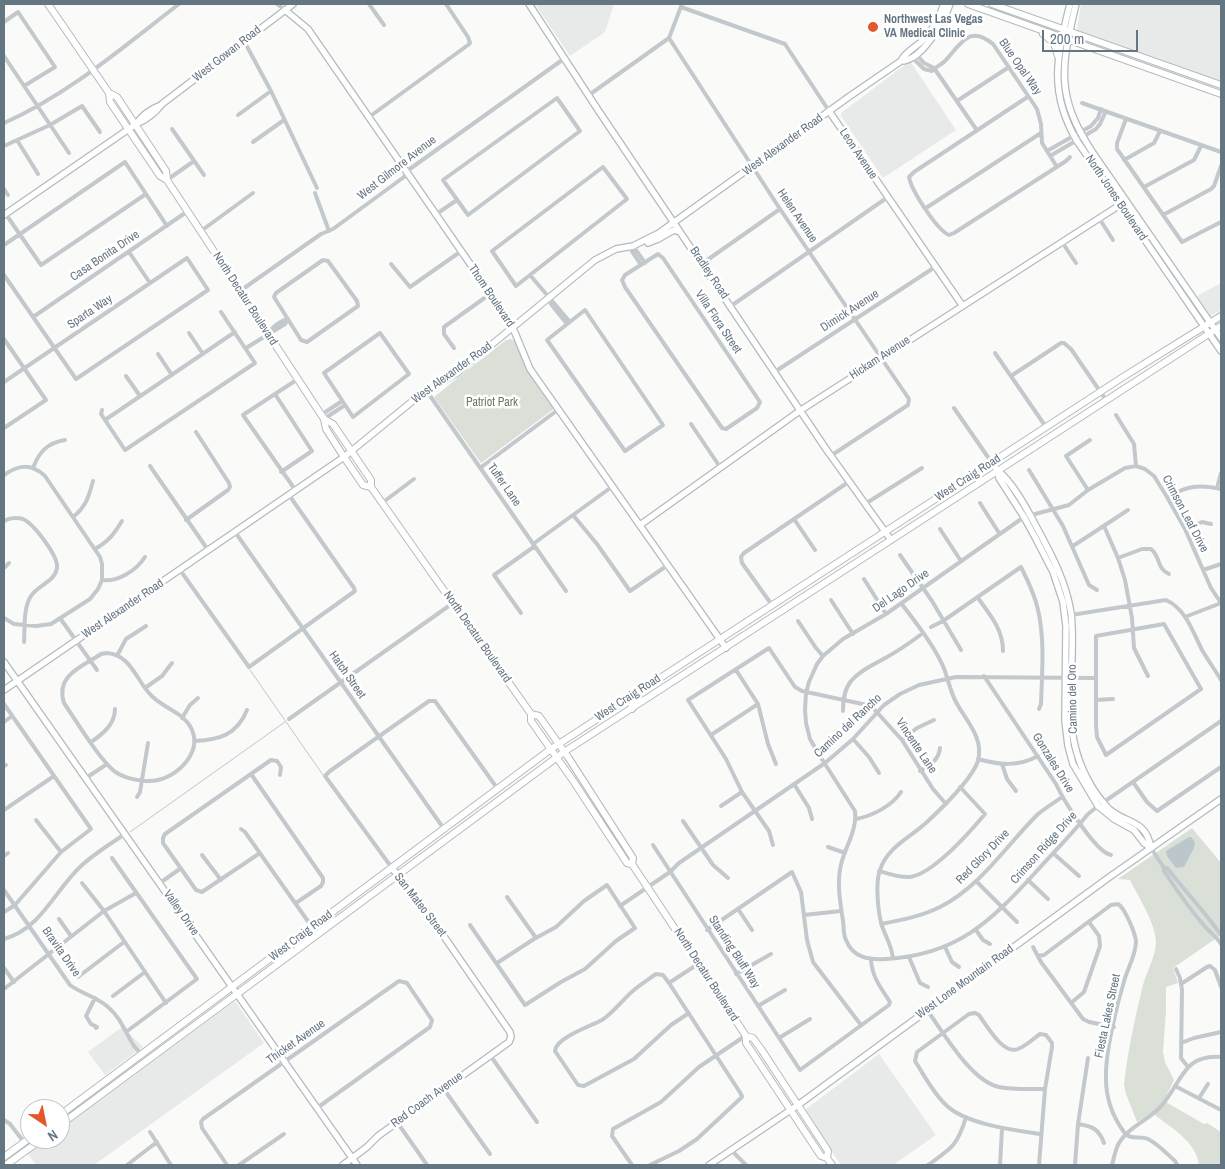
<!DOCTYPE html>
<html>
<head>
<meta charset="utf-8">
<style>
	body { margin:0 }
	#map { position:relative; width:1225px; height:1169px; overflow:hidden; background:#fafaf8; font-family:"Archivo Narrow",sans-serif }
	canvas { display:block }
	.frame { position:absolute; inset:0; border:5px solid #657683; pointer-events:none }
	.north { position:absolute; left:20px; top:1099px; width:50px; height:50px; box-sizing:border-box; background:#fff; border:1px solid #c1c8cd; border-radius:50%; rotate:146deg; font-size:14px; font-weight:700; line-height:20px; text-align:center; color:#657683 }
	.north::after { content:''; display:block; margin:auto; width:18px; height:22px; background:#e4572e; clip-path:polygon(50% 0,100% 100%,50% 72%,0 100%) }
	.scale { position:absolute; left:1042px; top:30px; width:96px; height:22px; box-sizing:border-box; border:2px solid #657683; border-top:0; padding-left:6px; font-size:15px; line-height:18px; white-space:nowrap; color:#657683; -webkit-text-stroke:4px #fff; paint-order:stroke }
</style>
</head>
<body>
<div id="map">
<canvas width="1225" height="1169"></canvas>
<div class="frame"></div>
<div class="north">N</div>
<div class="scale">200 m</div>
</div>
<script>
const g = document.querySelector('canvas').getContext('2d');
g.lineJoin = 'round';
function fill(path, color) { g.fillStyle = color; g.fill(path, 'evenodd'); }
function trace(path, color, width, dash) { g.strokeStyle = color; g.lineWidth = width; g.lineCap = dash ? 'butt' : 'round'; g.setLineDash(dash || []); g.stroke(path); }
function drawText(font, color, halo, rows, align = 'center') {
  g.font = font + ' "Archivo Narrow",sans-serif'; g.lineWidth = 5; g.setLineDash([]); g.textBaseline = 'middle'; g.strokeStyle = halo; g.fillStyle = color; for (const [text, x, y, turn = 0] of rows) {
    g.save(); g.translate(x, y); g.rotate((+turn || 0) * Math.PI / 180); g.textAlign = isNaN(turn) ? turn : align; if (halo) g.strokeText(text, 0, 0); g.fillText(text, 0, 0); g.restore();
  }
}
const built = new Path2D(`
	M535,4H614L605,32L570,56Z
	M1081,4H1221V81L1077,30Z
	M910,61L956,130L883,178L841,116V113Z
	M1221,283V310L1211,316L1197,296Z
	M235,1001L264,1043L94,1165H36L28,1154L48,1139H60V1130Z
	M122,1027L143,1047L105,1075L88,1052Z
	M879,1054L936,1135L893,1165H841L806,1114V1109Z`);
const green = new Path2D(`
	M511,339L516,341L529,370L555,408L481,463L434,397L506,340Z
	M1192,828L1221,863V935L1173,968L1178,983L1166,987V1011L1163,1052L1165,1062L1174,1080L1164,1101L1204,1124L1207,1123L1221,1132V1165H1199C1197,1142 1169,1126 1152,1113L1137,1122L1126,1094L1124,1084C1128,1050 1135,1018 1143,985C1147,971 1156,956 1156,941C1154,920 1139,898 1130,880L1118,879Z`);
const water = new Path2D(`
	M1189,837H1191L1195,842L1194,848L1184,867L1176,868L1167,856L1166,851Z`);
const stream = new Path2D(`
	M250,670L323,775
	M130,832L285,722`);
const street = new Path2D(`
	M277,4L285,10
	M369,4L384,25
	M681,7L785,44L829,111
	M4,22L18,12L55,67L24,86
	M669,38L780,209L909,399L908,405L832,455
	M244,41L271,91L317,188
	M916,54L924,63L934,68
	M4,56L69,153
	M912,57L924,69L932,71C935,67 941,65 945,61C961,44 969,24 993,44L1037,109L1041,124L1042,143L1057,167
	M934,68L976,129
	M589,95L669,38L682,4
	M1029,96L914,172L909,177C911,190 937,230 949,235L954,233L1066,161L1070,157
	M557,98L580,131L468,215L443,180Z
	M957,101L1009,67
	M1082,103L1221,152
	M238,115L271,91
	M369,117L468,45L470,43L468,37L446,4
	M1126,119L1117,143V149L1182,242L1221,222
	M4,123C69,94 123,47 179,4
	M172,129L204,175
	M17,140L38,174
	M253,142L284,120
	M4,146L50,125L82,106L100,132
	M1047,151L1091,126L1098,118L1101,109
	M1050,156L1096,129L1100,124L1106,111
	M1124,160L1154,143L1160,131
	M603,167L627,199L516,286L492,251Z
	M167,180L194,161
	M1144,187L1194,160L1201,146
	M4,189L8,195
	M315,193L329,231
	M926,208L1041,133
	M5,213L41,265L146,194
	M435,215L457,200
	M1163,215L1211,189L1214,186L1221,166
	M1099,218L1113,240
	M201,231L253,193
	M1062,242L1076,263
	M4,245L125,162L167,226
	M633,246L645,263
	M629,247L641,265
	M129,252L150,283
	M658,254L663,258L760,402L757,408L726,429L722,428L625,287L622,280L625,275Z
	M323,260L328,261L357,301L358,306L307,342L301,340L274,297L276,293Z
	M703,263L780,209
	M391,264L410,287L460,252
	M4,275L76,379L208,290L187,258L4,382
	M530,275L570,322
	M240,291L321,234L333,229L404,177L407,171L565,58
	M549,298L551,304L567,324
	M731,306L888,197
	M585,310L663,425L625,451L547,340Z
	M33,317L188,211
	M189,333L203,354
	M268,333C273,327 279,321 288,319
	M380,333L409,374L353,417L324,373Z
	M4,339L46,400L4,428
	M246,348L285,324L288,319
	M454,348L444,334V327L490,294
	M995,353L1046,427
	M158,354L172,375
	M776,371L935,267
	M126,376L140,396
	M1011,376L1061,343H1064L1071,349L1106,400
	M426,390L566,591
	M275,394L298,379
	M954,408L992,463
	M102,410L101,414L125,450L255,363L221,312
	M321,415L342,401
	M1116,415L1134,444L1136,466
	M324,419L345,405
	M105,420L235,332
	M691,424L720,467
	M150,466L208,550
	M33,468C39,452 47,443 65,440
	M480,468L559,409
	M1029,470L1063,526L1089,585L1097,590
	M281,472L312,451L275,394L243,415L296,491
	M4,475C18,465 31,463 45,476L100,557L102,564V580L98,589L90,599L51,624L36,626L14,624L4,618
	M1217,488L1221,473
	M1088,490L1066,456L1090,440
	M1167,497C1187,486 1199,484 1221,489
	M382,503L414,479
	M980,503L999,533
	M865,504L922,468
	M573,515L597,544L630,591L668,565
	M73,517C86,507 89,496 93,481
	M794,519L815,550
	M186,520L228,490L230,487L229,483L196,432
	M4,521C9,518 17,517 23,519C34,524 59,557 57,568C55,582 38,585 31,596C23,608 25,628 24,642
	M1104,526L1118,558L1125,580L1132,618L1134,648L1148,676
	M940,529L961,561
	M1185,529L1202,522L1211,524
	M235,532L444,829
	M533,544L613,486
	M1073,546L1128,510
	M95,549C109,541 114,534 122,521
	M900,555L932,601L961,650
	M1118,558L1142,549H1151C1161,557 1156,568 1169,574
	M4,568L9,563
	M180,570L249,667L355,591L354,588L289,495
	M1203,570L1221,564
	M864,579L886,614
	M102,580C118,582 136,571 145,557
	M978,598C990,615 1003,629 1003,651
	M831,600L853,634
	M1221,603L1211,588L1185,529L1167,497L1154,476L1145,469L1136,466L1125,468L1088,490L1069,505L1024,517L886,614L843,639L823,656L817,664L809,682L806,693L805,710L806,723L810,739L818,753L855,811C857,829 847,844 842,861C836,880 840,901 843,921C844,927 843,934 846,940C853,958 869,960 886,959C957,955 990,922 1035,873C1053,853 1072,834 1088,814L1098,806L1221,721
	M772,605L742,563L741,557L744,553L850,481
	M521,613L494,575L535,546
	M1071,615L1166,600C1186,609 1193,632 1202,650C1208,660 1215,670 1221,680
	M1185,617L1221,603
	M60,618L97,670
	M798,621L816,648L823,656
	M1164,624L1201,689L1106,755L1097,737L1096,725V636Z
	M931,627L943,621L1021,567C1028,581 1035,595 1038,610C1045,640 1042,673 1041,704L1039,709
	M107,653C130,655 135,677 149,693C160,707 181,711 190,726C204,750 180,775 158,780C146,783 127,779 117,773C102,764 75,719 64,703C55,675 82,667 101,654Z
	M118,654L126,639L146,626
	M736,670L758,704L768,744L776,764
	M984,676L1056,784C1063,799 1095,852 1111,855
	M145,688L162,676L172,663
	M1096,700L1113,699
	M843,711C843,700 844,690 851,681C860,670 875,664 887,657C900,650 911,642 923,633
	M182,718L190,705L198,698
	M289,719L453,603
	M4,722L12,716
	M711,735L758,704
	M853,739L869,757L879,773
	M902,740L917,728L934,720
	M195,741C219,740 237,735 247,710
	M91,742C103,734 115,724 115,709
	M978,759C999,765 1018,767 1038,756
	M1002,764L1007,779L1016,791
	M4,766L6,765
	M920,771C930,765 939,760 940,748
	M251,774L323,878V882L321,886L296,903
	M86,778L107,764
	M1133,782L1147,802L1157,811L1221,767
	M794,784L809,808L812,819
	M137,797L140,792L148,743
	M721,806L742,792
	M4,810L54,776
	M856,819C872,816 892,806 901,792
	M36,820L61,852
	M683,821L713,865L728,878
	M241,829L245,832L312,927L322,931
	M653,845L800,1070L889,1005L890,1002C881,988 872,977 871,960
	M773,845L769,831L742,792L726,759L688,700L769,648L795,687L802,691L867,705L874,709L902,740L933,789L946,804
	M828,847L845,853
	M1151,848L1164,868V871C1176,889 1188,907 1202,923C1208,931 1216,936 1221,944
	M260,853L202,892L196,890L163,843V838L165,834L271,760L277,761L281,767L280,775
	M1053,853L1079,876
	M202,855L221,880
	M4,856L8,853
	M112,858L197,979L126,1032
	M392,868L325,776L330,771L429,701H435L497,788
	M1164,868H1167C1185,891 1205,912 1221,935
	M879,871C889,874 900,878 910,877C933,874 970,832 985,814L960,787
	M1028,880L1048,899
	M976,881L1017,922
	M82,883L104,911L166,1003
	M160,883L181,868
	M4,890L70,985C82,994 97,997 108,1007C121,1018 125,1032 134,1046C138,1051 143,1055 147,1061
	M507,897L536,938
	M620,906L670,872L679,863L825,763L853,739L884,705L900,694L919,685L956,677L1096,678
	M738,909L752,930
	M4,912L15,905L61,852L91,829L4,704
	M804,915L841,911
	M59,919L71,936
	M881,924C902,920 922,916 940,907C980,887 1006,846 1037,815C1045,808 1054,803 1062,797
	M470,925L525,1005L561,982L585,969L616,941L635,928L607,885L584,901L556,927L534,939L497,963
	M707,930L792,872L801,892L807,940L813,962L861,1025
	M976,930L983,940L990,944
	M4,939C41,929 55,890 81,866C94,854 110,844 125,834
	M945,947L952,962L959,967
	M1033,947L1041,962L1083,1019L1089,1022L1114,1027
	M1038,956L1044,955L1111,905L1118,904C1125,908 1135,933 1136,941C1136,954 1129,966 1125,978C1117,1004 1105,1052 1106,1079C1106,1098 1113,1117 1124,1132C1130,1141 1140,1135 1148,1139C1158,1144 1167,1154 1175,1161L1177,1165
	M909,957L920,983L928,987
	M893,958C892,947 886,937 882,926C878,913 875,883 880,870C887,847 911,837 927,822C942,808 972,779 978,761C984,737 966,721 956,702C950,691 948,678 943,666C933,644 916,623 901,603
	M4,968L14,982
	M1176,969L1180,978L1182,990L1181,1058L1188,1067
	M736,974L771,954
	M78,977L124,942
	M669,983L698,964
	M1181,984L1207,967L1210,966L1215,970L1221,987
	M4,989L104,911L136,893
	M113,996L145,972
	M95,998L86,1016L91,1024L97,1027L96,1028
	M1071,1003L1084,992L1100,946L1099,936L1089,922
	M758,1006L785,990
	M927,1010C944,1033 971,1081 999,1087C1014,1090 1030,1089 1045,1089
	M779,1038L810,1019
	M1181,1043L1194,1038L1221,1032
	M490,1055L537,1122
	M1175,1086L1221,1110
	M443,1088L490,1154
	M1199,1098L1208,1084
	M4,1120L10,1124L24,1142
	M397,1122L427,1165
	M1078,1124C1092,1126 1099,1129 1104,1143
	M150,1132L171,1165
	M731,1150L746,1165
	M127,1165L157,1142
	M227,1165L202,1128L201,1122L203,1119L399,981L407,983L432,1020L430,1027L317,1108
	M239,1165L284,1134
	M632,1165L612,1136L613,1129L661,1102L699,1067L745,1036
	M650,1165L679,1151L697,1139L742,1097L741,1094L669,983L663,975L656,974C649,979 641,984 634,990C623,999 614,1012 602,1020C591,1026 555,1038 555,1051L578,1085L584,1086L634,1059L671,1025L689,1013
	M928,1165C951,1149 958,1145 966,1117
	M1000,1165L1002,1129
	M1039,1165L1045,1089L1052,1047V1043L1046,1035L1040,1034C1033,1039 1026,1046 1018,1049C1003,1055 987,1026 979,1015L975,1013L969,1014L917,1052L915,1061C924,1075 933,1093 946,1105C965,1124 1013,1130 1040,1134
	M1075,1165L1078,1124L1088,1058
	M1112,1165C1114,1158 1115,1150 1119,1143C1129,1126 1150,1120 1162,1105C1182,1082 1183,1054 1221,1057`);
const secondary = new Path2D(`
	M529,4L598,110L826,449L891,540
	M1070,4C1057,56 1048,92 1077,141L1221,351
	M1076,4C1061,67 1055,96 1093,153L1221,338
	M285,10L308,29L504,313L513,328L530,369L726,648
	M901,61C904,53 914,48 921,42C932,32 939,18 944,4
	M829,111L962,305
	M136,124C142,115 151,109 161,105
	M4,215L136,124C146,120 155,113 162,104L293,4
	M648,243L658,239L674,230L680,232
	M992,463L997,470L999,478L1024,517L1036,539L1053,572L1063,602L1066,626L1065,721L1068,746L1073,764L1098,806L1114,819L1134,830L1144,843L1151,848
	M997,470C1012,481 1027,509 1036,526C1051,554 1066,581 1071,613C1076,655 1065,706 1075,746C1080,768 1093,793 1109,809C1126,824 1146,819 1151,848
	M640,525L801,410L1126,201
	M4,662L357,1165
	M4,690L344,457L420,395L457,373L595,260L616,249L633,246L659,233L850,96L901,61C922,61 944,21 950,4
	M343,1165L367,1147L378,1136L509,1042L511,1037L510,1032L434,922L392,868
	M709,1165L798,1105L1108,878L1221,799`);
const primary = new Path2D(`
	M48,4L109,93L110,102L160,176L167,180
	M968,4L1221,94
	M992,4L1221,85
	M1043,34L1054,43L1058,56
	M109,93L117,97L166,171L167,180L324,419L326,429L344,457L363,485L371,487L531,714V721L574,782L627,863L632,864L746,1036V1043L821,1156L827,1158L832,1165
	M324,419L333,424L371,480V487
	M632,709L631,704L637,699V692
	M531,714L539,716L568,757L633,858L632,864
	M746,1036L753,1038L761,1049L828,1151L827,1158
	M60,1115L551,749L1123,377L1221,316
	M60,1125L564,752L1221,326
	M4,1157L30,1138
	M6,1165L42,1139`);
const markers = [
	[873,27,6,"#e4572e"]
];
const poiNames = [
	["Northwest Las Vegas",884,20],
	["VA Medical Clinic",884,34]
];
const streetNames = [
	["West Gowan Road",227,54,-38],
	["Blue Opal Way",1020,67,55],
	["West Alexander Road",783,145,-36],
	["Leon Avenue",858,154,56],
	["West Gilmore Avenue",397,168,-38],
	["North Jones Boulevard",1116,198,56],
	["Helen Avenue",797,216,56],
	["Casa Bonita Drive",105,256,-34],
	["Bradley Road",709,273,56],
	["Thom Boulevard",491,296,56],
	["North Decatur Boulevard",245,299,57],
	["Dimick Avenue",850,311,-33],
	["Sparta Way",90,312,-34],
	["Villa Flora Street",718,322,56],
	["Hickam Avenue",880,358,-33],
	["West Alexander Road",452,373,-36],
	["West Craig Road",968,478,-33],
	["Tuffer Lane",504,485,55],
	["Crimson Leaf Drive",1185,514,62],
	["Del Lago Drive",901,591,-35],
	["West Alexander Road",123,609,-34],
	["North Decatur Boulevard",477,637,55],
	["Hatch Street",347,675,55],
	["West Craig Road",628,698,-33],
	["Camino del Oro",1073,699,-91],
	["Camino del Rancho",848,726,-43],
	["Vincente Lane",916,746,56],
	["Gonzales Drive",1053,763,58],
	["Crimson Ridge Drive",1044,848,-48],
	["Red Glory Drive",983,857,-46],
	["San Mateo Street",420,905,52],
	["Valley Drive",181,913,55],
	["West Craig Road",301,936,-37],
	["Bravita Drive",61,952,55],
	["Standing Bluff Way",734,952,57],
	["North Decatur Boulevard",706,975,57],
	["West Lone Mountain Road",965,982,-36],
	["Fiesta Lakes Street",1108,1016,-78],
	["Thicket Avenue",296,1042,-35],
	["Red Coach Avenue",427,1100,-36]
];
const parkNames = [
	["Patriot Park",492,403]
];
fill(built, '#e8e9e9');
fill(green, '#dadfd7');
fill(water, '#bbc7cb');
trace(stream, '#bbc7cb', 1);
trace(secondary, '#b3babf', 8);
trace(primary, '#b5babe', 8);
trace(street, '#c3c8cc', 4);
trace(secondary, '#fff', 5.5);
trace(primary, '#fff', 6);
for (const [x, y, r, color] of markers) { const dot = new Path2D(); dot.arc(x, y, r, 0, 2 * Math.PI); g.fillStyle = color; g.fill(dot); trace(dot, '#fff', 2); }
drawText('bold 12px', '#657683', '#fff', poiNames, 'left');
drawText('12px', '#657683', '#fff', streetNames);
drawText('12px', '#687a64', '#fff', parkNames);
</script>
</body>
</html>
